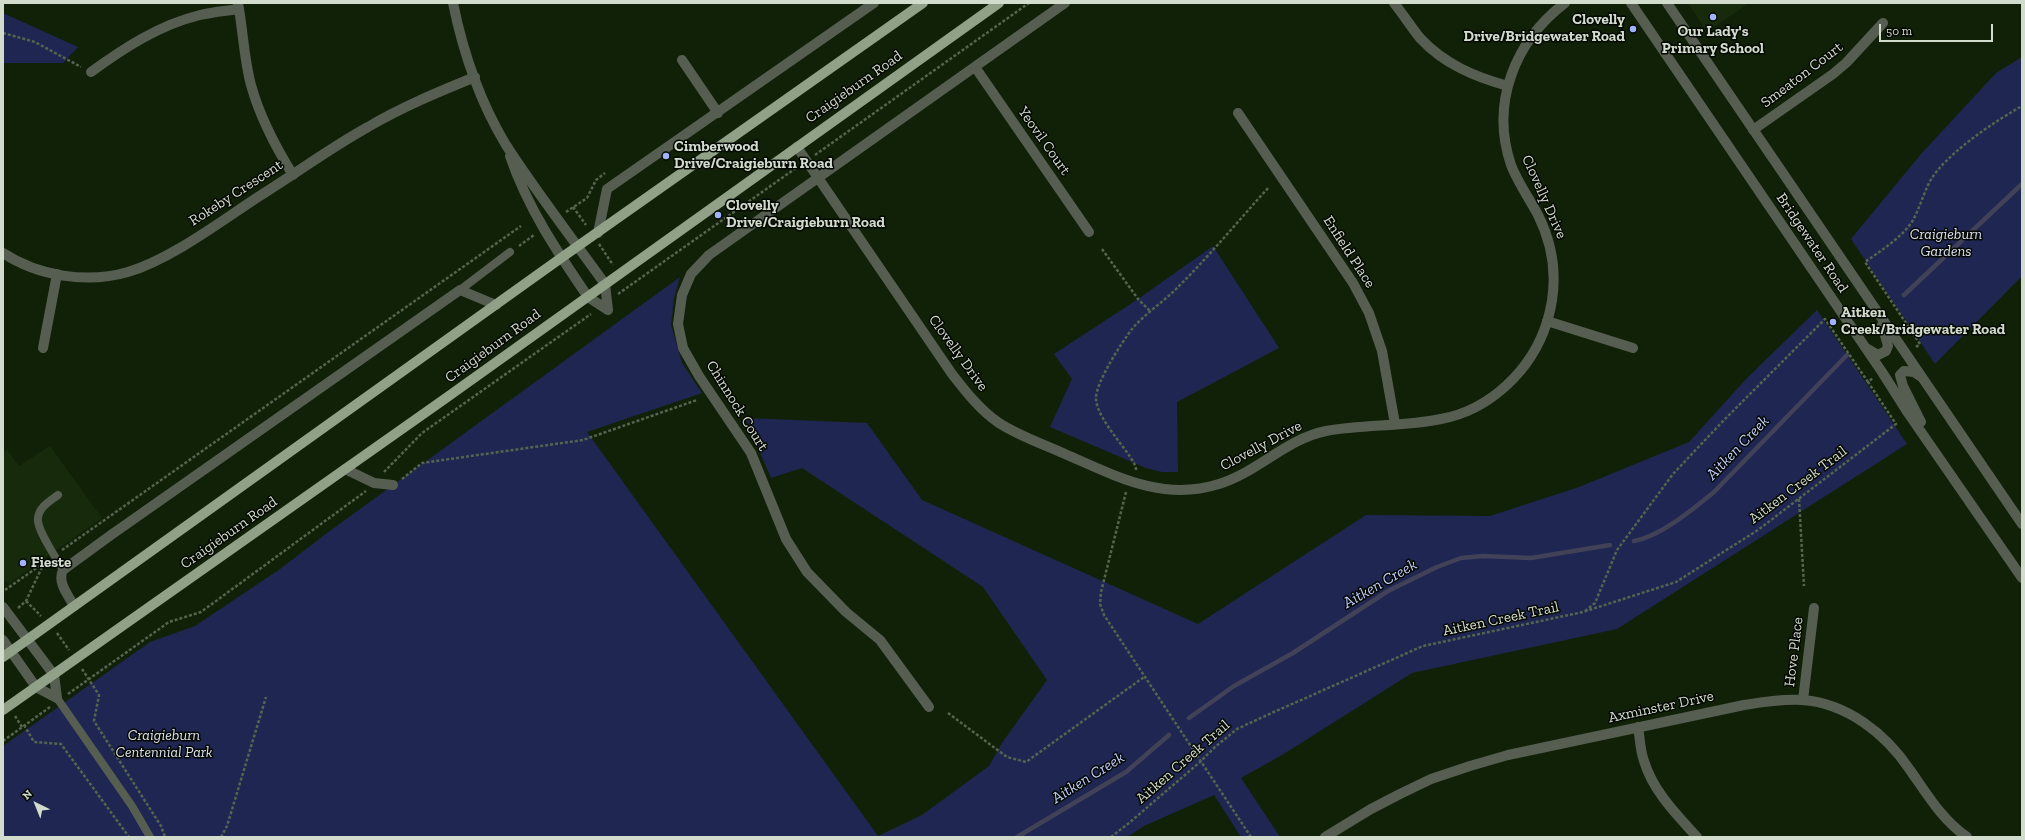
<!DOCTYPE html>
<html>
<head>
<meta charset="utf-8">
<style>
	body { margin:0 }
	#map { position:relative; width:2025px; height:840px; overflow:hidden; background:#112108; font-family:"Zilla Slab",serif }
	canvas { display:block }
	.frame { position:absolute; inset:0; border:4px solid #d2dccd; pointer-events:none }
	.north { position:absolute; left:16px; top:784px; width:40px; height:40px; -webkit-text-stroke:3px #040802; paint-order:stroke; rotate:317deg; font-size:11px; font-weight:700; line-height:16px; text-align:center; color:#d2dccd }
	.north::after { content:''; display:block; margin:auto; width:14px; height:18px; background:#d2dccd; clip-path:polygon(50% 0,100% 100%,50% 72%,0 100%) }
	.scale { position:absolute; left:1879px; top:24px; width:114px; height:18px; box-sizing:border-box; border:2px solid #d2dccd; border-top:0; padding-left:5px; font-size:12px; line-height:14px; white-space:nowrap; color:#d2dccd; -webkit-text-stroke:3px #040802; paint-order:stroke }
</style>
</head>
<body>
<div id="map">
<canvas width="2025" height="840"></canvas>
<div class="frame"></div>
<div class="north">N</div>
<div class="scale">50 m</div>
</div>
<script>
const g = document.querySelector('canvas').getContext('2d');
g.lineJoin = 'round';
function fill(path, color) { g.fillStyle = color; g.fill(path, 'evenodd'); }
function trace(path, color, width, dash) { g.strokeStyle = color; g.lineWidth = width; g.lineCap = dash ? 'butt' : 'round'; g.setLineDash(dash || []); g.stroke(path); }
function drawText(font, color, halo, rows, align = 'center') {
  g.font = font + ' "Zilla Slab",serif'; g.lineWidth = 3; g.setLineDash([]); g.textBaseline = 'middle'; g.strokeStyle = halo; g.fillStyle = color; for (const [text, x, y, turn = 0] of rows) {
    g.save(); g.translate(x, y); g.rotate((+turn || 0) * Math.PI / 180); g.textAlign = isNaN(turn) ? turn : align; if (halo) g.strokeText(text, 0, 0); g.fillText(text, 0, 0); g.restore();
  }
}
const built = new Path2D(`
	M1688,3H1749L1707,32Z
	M50,446L102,518L10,583L3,581V453L7,450L19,466Z`);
const green = new Path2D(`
	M3,13L78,47L63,63H3Z
	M2022,57V276L1935,364L1851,239L1921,154L1996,73Z
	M1213,246L1279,348L1177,402L1178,472H1162L1146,468L1050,427L1072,379L1054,354L1138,299Z
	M680,277L674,298L671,325L682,363L702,393L587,432L878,836L922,815L989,766L1002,743L1047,680L983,587L802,468L771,478L745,418L867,423L922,500L1198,624L1366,515L1490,516L1579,487L1689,442L1747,378L1817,310L1907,444L1617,629L1412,673L1282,755L1241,778L1280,837H1241L1214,795L1144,826L1127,837H3V746L150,642L195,626L280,569L327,533Z`);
const stream = new Path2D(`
	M1904,295L2022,184
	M1634,541C1661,536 1693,509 1714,492L1847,355
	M1189,718L1234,686L1293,653L1388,591L1437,567L1461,558L1483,556L1531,558L1610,545
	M1017,837L1126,772L1169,735`);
const path = new Path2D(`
	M3,33L35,42L81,67
	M815,155L1029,3
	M573,207L586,225
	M566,212L587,198L596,180L605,173
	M599,244L613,265
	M519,246L534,235
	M1102,249L1138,299L1151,312
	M618,294L796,168
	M1916,347L1920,344L1865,262C1879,252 1904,236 1913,220C1922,204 1925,185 1937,171C1958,146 1994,122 2022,106
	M1136,470C1137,458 1096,421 1096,398C1096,382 1122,342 1132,329C1144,315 1160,304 1173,292C1207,259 1237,222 1269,187
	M384,472L422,433L591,314
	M402,479L422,463L583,440L697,400
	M1126,492L1101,592L1100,604L1104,615L1251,837
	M1799,499L1804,586
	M62,550L521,226
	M5,590L45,562
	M26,601L41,616
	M18,608L26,601L44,563
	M1585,611L1595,603L1617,550L1673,474L1724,420L1825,319L1868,382
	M57,633L69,650
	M82,669L99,695L94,721L161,826L165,837
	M68,694L169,622L201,612L366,491
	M948,713L1007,757L1026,762L1144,677
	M15,716L22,727
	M24,725L34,742L61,744L129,837
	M3,741L50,707
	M221,837L227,826L266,697
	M1111,837L1129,823L1200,762L1215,747L1237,729L1265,716L1423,646L1583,612L1676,582L1758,530L1896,424L1868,382L1873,378`);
const service = new Path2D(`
	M460,290L510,252
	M58,495C50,501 39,507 38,518C36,529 57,559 63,570
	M57,698L132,806L150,837`);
const minor = new Path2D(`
	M238,3C243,30 244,59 251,85C260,118 275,146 293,175
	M1394,3C1403,14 1411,27 1420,38C1444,64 1475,77 1508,86
	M682,60L718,113
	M975,67L1089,232
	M91,72C124,48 159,25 200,15C213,12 226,11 239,9
	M1238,113L1353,283L1369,313L1382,351L1395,424
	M1753,130L1833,74L1846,63L1883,23
	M797,147L952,374C966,392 980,410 999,423C1019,436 1043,444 1065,454C1116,476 1162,502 1219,484C1258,472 1286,439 1326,431C1364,424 1403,427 1441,419C1490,410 1532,370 1547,322C1558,286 1555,249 1538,215C1529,198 1518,183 1511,165C1490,103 1515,41 1565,3
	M598,233L607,189L874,3
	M3,253C38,276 87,284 128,272C171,259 220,222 258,197C295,174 330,148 368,127C402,107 438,92 475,77
	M605,284L608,310
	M588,297L608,310
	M1547,321L1633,348
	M43,348L57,274
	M345,469L374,483L393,485
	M74,606C68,595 57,582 63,570L111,535L460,290L496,305
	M3,607L54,675L57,698
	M3,640L36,687L57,698
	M1803,700L1814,608
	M929,707L880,640L846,612L807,572L786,539L751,453L699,376L683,348L678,324L682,295L691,274L709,255L1065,3
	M1638,727C1640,738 1640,750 1644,761C1653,791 1676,814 1697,837
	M1325,837L1371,809L1400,794L1431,779L1470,766L1508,755L1744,705C1763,702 1782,699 1802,700C1847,703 1886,734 1910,770C1927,794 1942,820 1967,837`);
const tertiary = new Path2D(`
	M453,3C463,52 480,102 506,145C537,193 572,238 605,284
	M1631,3L1882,372L1908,413L2022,578
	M1667,3L2022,524
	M510,156C527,207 558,253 588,297
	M1866,348L1878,355L1886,351L1888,346L1882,325
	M1920,376L1914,372L1904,371L1900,375L1903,386L1921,422`);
const primary = new Path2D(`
	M3,657L561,258L923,3
	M3,710L446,398L999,3`);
const markers = [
	[1713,17,4,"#a1b3fd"],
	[1633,29,4,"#a1b3fd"],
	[666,156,4,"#a1b3fd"],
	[718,215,4,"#a1b3fd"],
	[1833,322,4,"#a1b3fd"],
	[23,563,4,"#a1b3fd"]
];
const poiNames = [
	["Clovelly",1625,20,"right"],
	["Drive/Bridgewater Road",1625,37,"right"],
	["Our Lady's",1713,32,"center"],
	["Primary School",1713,49,"center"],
	["Cimberwood",674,147],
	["Drive/Craigieburn Road",674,164],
	["Clovelly",726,206],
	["Drive/Craigieburn Road",726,223],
	["Aitken",1841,313],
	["Creek/Bridgewater Road",1841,330],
	["Fieste",31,563]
];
const streetNames = [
	["Smeaton Court",1802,75,-37],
	["Craigieburn Road",854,87,-35],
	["Yeovil Court",1044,141,55],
	["Rokeby Crescent",236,193,-33],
	["Clovelly Drive",1544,197,66],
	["Bridgewater Road",1812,243,56],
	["Enfield Place",1349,252,57],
	["Craigieburn Road",493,346,-36],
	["Clovelly Drive",958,353,54],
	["Chinnock Court",737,406,58],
	["Clovelly Drive",1261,446,-28],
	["Aitken Creek Trail",1798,485,-37],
	["Craigieburn Road",229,533,-35],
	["Aitken Creek Trail",1501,619,-12],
	["Hove Place",1794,652,-83],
	["Axminster Drive",1661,707,-12],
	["Aitken Creek Trail",1183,762,-41]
];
const parkNames = [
	["Craigieburn",1946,235],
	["Gardens",1946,252],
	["Craigieburn",164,736],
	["Centennial Park",164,753]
];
const waterNames = [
	["Aitken Creek",1738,448,-46],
	["Aitken Creek",1380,584,-30],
	["Aitken Creek",1088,778,-32]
];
fill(built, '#172a0b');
fill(green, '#1f2652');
trace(stream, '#414257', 4.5);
trace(path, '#56644f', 2.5, [3, 2]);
trace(service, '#565e52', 8);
trace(minor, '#565e52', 10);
trace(tertiary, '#565e52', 10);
trace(primary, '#90a188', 10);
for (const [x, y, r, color] of markers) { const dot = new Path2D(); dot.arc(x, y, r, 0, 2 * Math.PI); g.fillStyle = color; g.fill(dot); trace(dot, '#040802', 1.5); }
drawText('bold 15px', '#d2dccd', '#040802', poiNames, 'left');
drawText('15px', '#d2dccd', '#040802', streetNames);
drawText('italic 15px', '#dbe0f0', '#040802', parkNames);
drawText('italic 16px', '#c1cefe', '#040802', waterNames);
</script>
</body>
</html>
